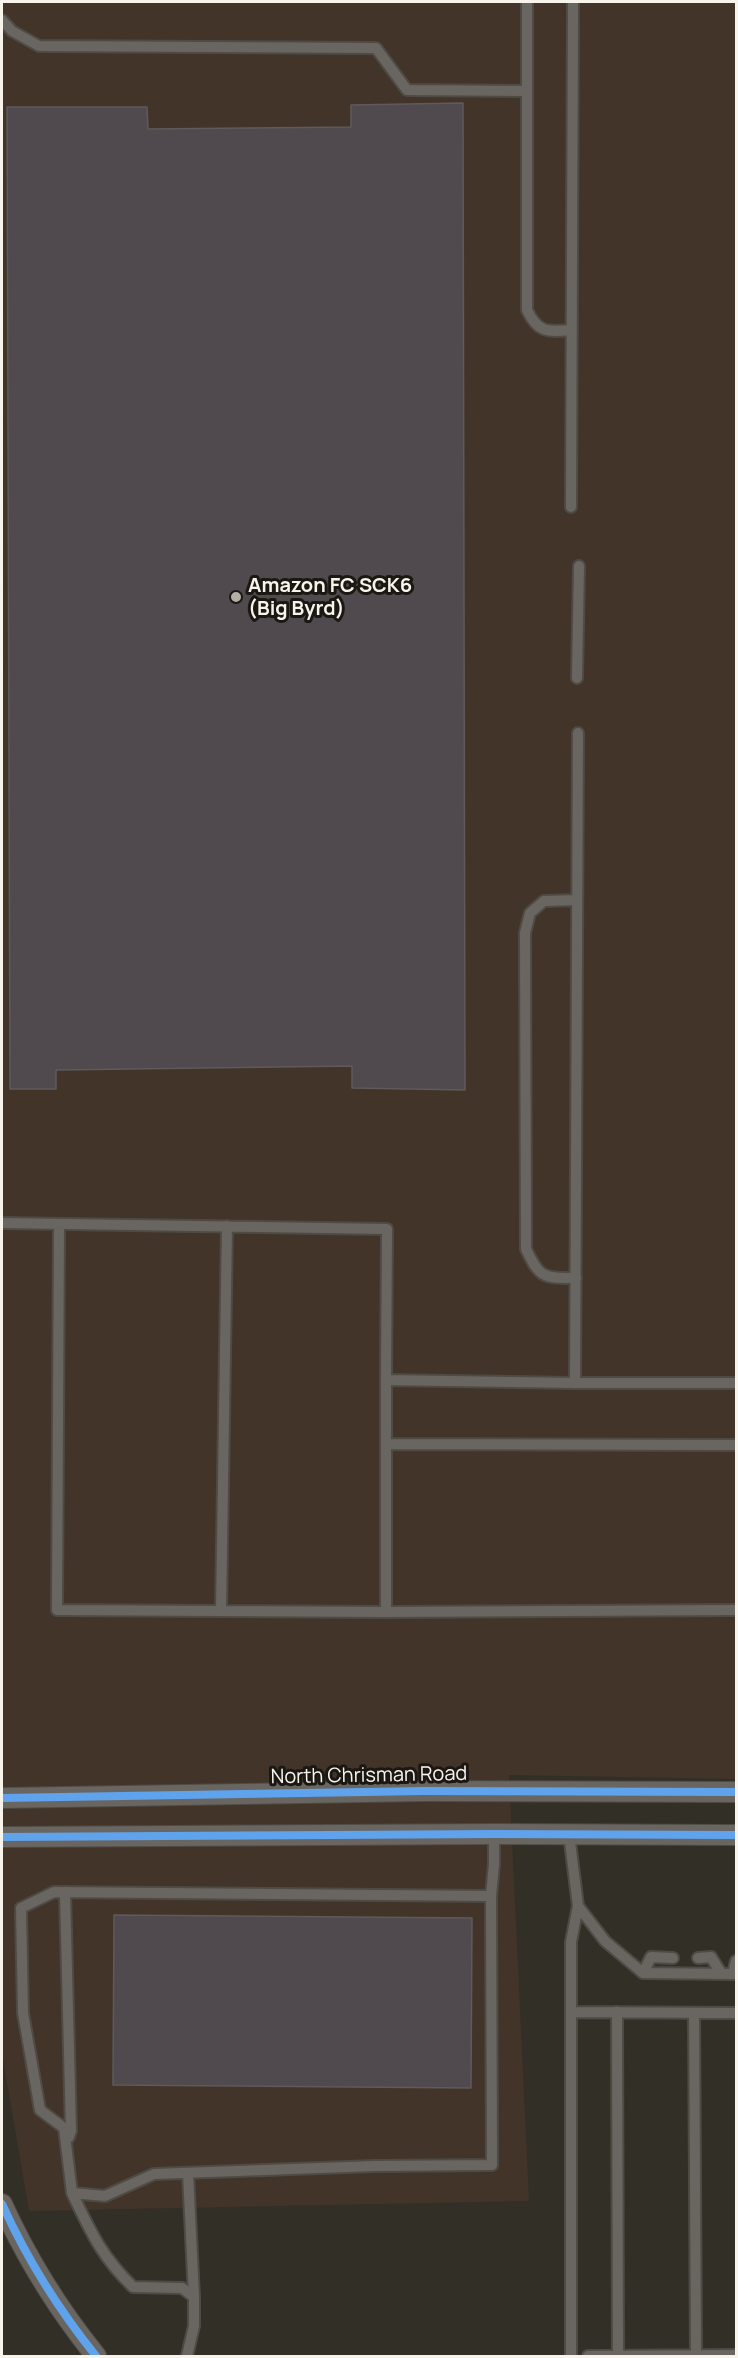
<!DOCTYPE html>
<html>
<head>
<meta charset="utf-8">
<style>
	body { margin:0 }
	#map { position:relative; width:738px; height:2358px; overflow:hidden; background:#322f27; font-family:Manrope,sans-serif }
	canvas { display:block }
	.frame { position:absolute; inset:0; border:3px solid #f8f4ec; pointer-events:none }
</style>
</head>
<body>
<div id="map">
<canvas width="738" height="2358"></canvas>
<div class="frame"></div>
</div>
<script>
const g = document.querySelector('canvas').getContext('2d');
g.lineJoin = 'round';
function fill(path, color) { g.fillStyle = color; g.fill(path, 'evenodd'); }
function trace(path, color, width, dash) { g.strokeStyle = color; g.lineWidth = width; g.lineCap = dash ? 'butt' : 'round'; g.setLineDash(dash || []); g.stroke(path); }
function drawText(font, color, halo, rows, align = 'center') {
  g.font = font + ' Manrope,sans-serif'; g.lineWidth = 6; g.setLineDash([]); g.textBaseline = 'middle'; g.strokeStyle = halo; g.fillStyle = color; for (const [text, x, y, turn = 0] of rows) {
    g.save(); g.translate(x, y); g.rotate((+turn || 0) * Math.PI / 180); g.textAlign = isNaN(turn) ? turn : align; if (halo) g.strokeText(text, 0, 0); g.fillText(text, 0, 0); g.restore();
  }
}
const industrial = new Path2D(`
	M2,2H736V1779L509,1775L529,2201L29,2211L2,2053Z`);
const building = new Path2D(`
	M463,103L465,1090L352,1088V1066L56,1070V1089H10L7,107H147L148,129L351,127V105Z
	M114,1915L472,1918L471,2088L113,2085Z`);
const lane = new Path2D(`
	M527,2V310C538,333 547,332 571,330
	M2,20L12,31L39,46L376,48L407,90L527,91
	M571,507L573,2
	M577,678L579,566
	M578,733L575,1383H736
	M2,1223L387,1229L386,1380L575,1383
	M59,1224L57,1610L386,1612
	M576,1278C544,1278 540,1279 526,1249L525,933L530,913L544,901L577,900
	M386,1380V1612L736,1610
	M386,1444L736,1445
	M221,1611L227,1226
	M569,1834L578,1906L605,1941L643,1973L733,1974L736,1961
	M65,1892L71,2131L69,2137
	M491,1896L54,1892L21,1908L23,2013L40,2110L64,2128L72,2193L105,2196L154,2174L375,2166L492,2165L491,1896L494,1864V1834
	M698,1958L711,1957L721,1973
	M643,1973L651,1957L673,1958
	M571,2012L736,2013
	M617,2012L618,2356
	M694,2013L696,2355
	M188,2173L194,2297
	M72,2193C91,2232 101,2256 133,2287L182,2288L194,2297V2326L187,2356
	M571,2356V1942L578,1906
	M588,2356L736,2355`);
const street = new Path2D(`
	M2,1798L424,1791L736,1792
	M2,1837L494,1834L736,1835
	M2,2204C27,2259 58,2309 96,2356`);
const cycleway = new Path2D(`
	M2,1798L424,1791L736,1792
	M2,1837L494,1834L736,1835
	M2,2204C27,2259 58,2309 96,2356`);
const markers = [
	[236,597,6,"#b3afa7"]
];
const poiNames = [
	["Amazon FC SCK6",248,586],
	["(Big Byrd)",248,609]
];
const streetNames = [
	["North Chrisman Road",369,1776,-1]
];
fill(industrial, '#423429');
fill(building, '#50494e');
trace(building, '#5e5b5a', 1.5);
trace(lane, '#4e4b45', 14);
trace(street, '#4e4b45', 22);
trace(lane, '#696661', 10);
trace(street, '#696661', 20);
trace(cycleway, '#60a3ed', 8);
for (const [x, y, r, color] of markers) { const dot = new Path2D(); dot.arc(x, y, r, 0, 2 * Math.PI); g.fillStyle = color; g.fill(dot); trace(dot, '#1b1813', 2); }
drawText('bold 20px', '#f8f4ec', '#1b1813', poiNames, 'left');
drawText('20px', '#f8f4ec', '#1b1813', streetNames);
</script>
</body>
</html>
